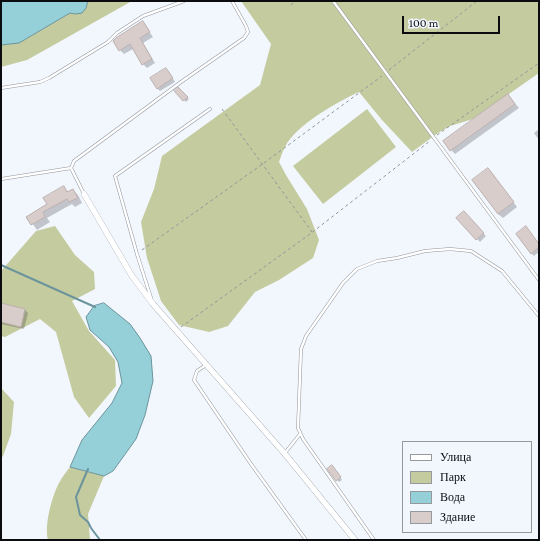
<!DOCTYPE html>
<html>
<head>
<meta charset="utf-8">
<style>
	body { margin:0 }
	#map { position:relative; width:540px; height:541px; overflow:hidden; background:#f2f7fe; font-family:"Crimson Pro",serif }
	canvas { display:block }
	.frame { position:absolute; inset:0; border:2px solid #0a0c0f; pointer-events:none }
	.legend { position:absolute; left:402px; top:441px; width:130px; height:92px; box-sizing:border-box; background:#f2f7fe; border:1px solid #95999e; margin:0; padding:5px 7px; list-style:none; font-size:12px; color:#0a0c0f }
	.legend li { display:flex; align-items:center; gap:8px; height:20px }
	.legend b { width:20px; border:1px solid #95999e }
	.scale { position:absolute; left:402px; top:16px; width:98px; height:18px; box-sizing:border-box; border:2px solid #0a0c0f; border-top:0; padding-left:5px; font-size:12px; line-height:14px; white-space:nowrap; color:#0a0c0f; -webkit-text-stroke:3px #f2f7fe; paint-order:stroke }
</style>
</head>
<body>
<div id="map">
<canvas width="540" height="541"></canvas>
<div class="frame"></div>
<ul class="legend">
<li><b style="height:5px;background:#fff"></b>Улица</li>
<li><b style="height:11px;background:#c4cb9f"></b>Парк</li>
<li><b style="height:11px;background:#95cfd8"></b>Вода</li>
<li><b style="height:11px;background:#d9cdcb"></b>Здание</li>
</ul>
<div class="scale">100 m</div>
</div>
<script>
const g = document.querySelector('canvas').getContext('2d');
g.lineJoin = 'round';
function fill(path, color) { g.fillStyle = color; g.fill(path, 'evenodd'); }
function trace(path, color, width, dash) { g.strokeStyle = color; g.lineWidth = width; g.lineCap = dash ? 'butt' : 'round'; g.setLineDash(dash || []); g.stroke(path); }
const green = new Path2D(`
	M88,1H132L27,60L1,67V45L19,43L70,13L75,14L86,8Z
	M241,1H539V73L473,119L450,126L438,133L412,152L382,120L359,92C337,102 296,125 285,147C282,152 281,157 279,162L286,175L307,209L319,240L313,258L279,280L255,292L228,326L209,332L179,325L161,301L147,258L141,222L154,189L162,156L260,85L271,44Z
	M367,109L396,147L323,204L293,166Z
	M55,226L75,255L94,272L95,289L72,301L89,331L115,360L116,386L89,418L74,397L56,332L40,319L5,337L1,336V271L36,231Z
	M1,388L14,402L11,434L3,456L1,458Z
	M70,467L104,476L88,514L90,540H48C44,525 52,496 59,483C62,477 66,472 70,467Z`);
const water = new Path2D(`
	M1,1H88L86,8L82,13L75,14L70,13L19,43L1,45Z
	M104,303L130,324L140,338L151,356L153,381L145,415L136,439L113,471L104,476L70,467L82,440L112,403L122,383L118,362L109,347L90,330L86,317L94,306Z`);
const shadow = new Path2D(`
	M143,23L153,37L143,43L155,63L147,68L143,64L133,49L124,54L120,50Z
	M169,72L175,82L160,91L157,88Z
	M178,89L189,99L186,102L175,91Z
	M508,95L519,108L455,154L451,150Z
	M539,129V140L534,133Z
	M492,173L517,207L503,218L498,214Z
	M64,188L69,192L73,190L78,195L82,203L75,207L72,204L47,218L50,222L37,230L28,217L48,205Z
	M464,212L486,236L480,242L458,218Z
	M539,244V252L534,256L531,253Z
	M1,304L25,310L28,313L24,329L1,324Z
	M334,468L342,480L339,482L329,469Z`);
const stream = new Path2D(`
	M1,265L95,307
	M88,469L76,497L80,515L88,522L91,528L100,540`);
const building = new Path2D(`
	M143,21L150,32L140,38L152,59L142,65L130,44L119,51L113,41L116,38Z
	M166,68L173,78L157,89L150,78Z
	M178,87L188,97L183,101L174,91Z
	M508,94L515,104L450,151L443,141Z
	M488,168L514,202L498,214L472,180Z
	M64,186L67,192L73,189L78,198L69,202L67,199L43,212L45,217L31,225L26,217L47,204L43,198Z
	M464,211L484,233L476,240L456,218Z
	M526,226L539,244V247L531,254L516,234Z
	M1,303L25,309L21,327L1,322Z
	M332,465L341,477L336,481L327,469Z`);
const path = new Path2D(`
	M291,5L296,1
	M389,70L477,1
	M222,109L312,232
	M437,135L539,63
	M142,250L264,163L382,76
	M181,327L310,234L430,141`);
const service = new Path2D(`
	M333,1L539,280
	M1,88L40,82L49,78L108,42L117,33L143,16L184,1
	M1,179L71,168
	M84,194L71,168L74,161L181,82L244,38L248,32L246,26L232,1
	M151,298L137,254L115,176L210,109
	M206,365L197,371L194,380L251,464L306,540
	M285,453L300,434
	M374,540L303,439L298,428L301,349L306,336L343,283L357,269L377,261L397,258L425,251L450,249L471,251L502,271L539,316`);
const minor = new Path2D(`
	M84,194L132,276L153,304L285,454L355,540`);
fill(green, '#c4cb9f');
fill(water, '#95cfd8');
trace(water, '#6b949c', 1);
fill(shadow, '#0003');
trace(stream, '#6b949c', 2);
fill(building, '#d9cdcb');
trace(building, '#bcb0af', 1);
trace(service, '#8f949c', 3.5);
trace(minor, '#8f949c', 6);
trace(path, '#91959a', 1, [3, 3]);
trace(service, '#fff', 2.5);
trace(minor, '#fff', 5.5);
</script>
</body>
</html>
